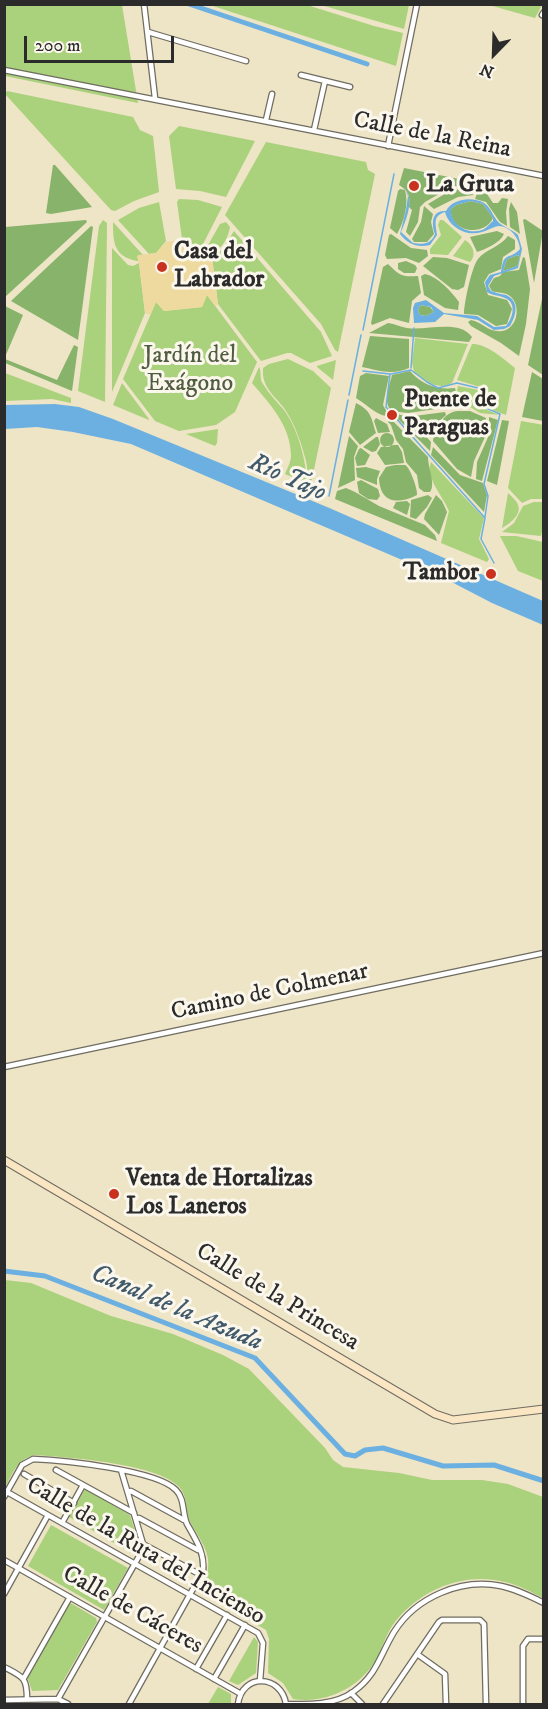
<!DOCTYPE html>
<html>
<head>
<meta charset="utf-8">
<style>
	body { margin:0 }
	#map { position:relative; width:548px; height:1709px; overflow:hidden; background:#eee4c6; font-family:"IM FELL DW Pica",serif }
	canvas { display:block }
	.frame { position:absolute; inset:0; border:6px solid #2b2b2b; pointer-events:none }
	.north { position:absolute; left:464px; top:24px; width:60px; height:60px; -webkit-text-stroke:4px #fbf7ec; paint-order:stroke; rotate:203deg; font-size:16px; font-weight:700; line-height:24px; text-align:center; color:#2b2b2b }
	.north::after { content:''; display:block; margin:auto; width:21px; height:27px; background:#2b2b2b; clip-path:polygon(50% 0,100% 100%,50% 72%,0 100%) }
	.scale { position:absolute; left:24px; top:36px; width:150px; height:27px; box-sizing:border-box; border:3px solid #2b2b2b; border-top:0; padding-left:8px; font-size:18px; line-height:21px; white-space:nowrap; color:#2b2b2b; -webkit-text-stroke:4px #fbf7ec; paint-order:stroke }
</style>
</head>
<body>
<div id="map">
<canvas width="548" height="1709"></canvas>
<div class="frame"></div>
<div class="north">N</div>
<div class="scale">200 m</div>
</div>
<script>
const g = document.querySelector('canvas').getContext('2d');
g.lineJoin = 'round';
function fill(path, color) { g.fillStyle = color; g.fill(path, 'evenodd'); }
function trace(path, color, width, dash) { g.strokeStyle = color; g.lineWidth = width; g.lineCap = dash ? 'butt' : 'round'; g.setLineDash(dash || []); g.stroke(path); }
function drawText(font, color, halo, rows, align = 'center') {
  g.font = font + ' "IM FELL DW Pica",serif'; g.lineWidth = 6; g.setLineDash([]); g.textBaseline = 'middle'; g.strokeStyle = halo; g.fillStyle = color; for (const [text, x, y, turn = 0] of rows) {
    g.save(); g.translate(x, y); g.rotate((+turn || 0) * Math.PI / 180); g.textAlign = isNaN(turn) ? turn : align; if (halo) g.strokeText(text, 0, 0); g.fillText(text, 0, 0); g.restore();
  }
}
const green = new Path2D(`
	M4,5H122L138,103L5,76Z
	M210,5H307L374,26L403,33L396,66Z
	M321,5L409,4V5L404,29Z
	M489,5L542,4V5L535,18Z
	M7,91L133,117L140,130L153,136L159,192L134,201L115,211L111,210L5,94Z
	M179,126L255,141L226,197L200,191L176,189L169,136Z
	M266,142L366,162L368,170L375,174L338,352L335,350L321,324L225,215Z
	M179,199L198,200L222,207L201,248H194L182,239L177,202Z
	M159,202L166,241L156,253L149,254L118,220L139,208Z
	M103,220L107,223L105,402L78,391L99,226Z
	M440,220H443L462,237L448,255L430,254V249L441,235L438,225Z
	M113,222L143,255H138V261C114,257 113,243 113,222Z
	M226,222L230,227C228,238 223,248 212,253L207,247L220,224Z
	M234,231L321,332L332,356L310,363L291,353H287L261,361L218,304L212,257L223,249Z
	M465,240C473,245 477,255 470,262L453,256Z
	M112,248L128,265L133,266L139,263L145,313L112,392Z
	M207,295L257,362L235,412L216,425L179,431L155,421L123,379L156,302L164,311L202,307Z
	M415,338L468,344L452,383C438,391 426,381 414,372L412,362Z
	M472,344C486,343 505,360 515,368L506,415L490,409L480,387L457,380Z
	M288,359L313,371L331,388L311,484C307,478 308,469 306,461C302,446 297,430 289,416C280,398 261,391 263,368L269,364Z
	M336,360L333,380L317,367V366Z
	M259,367C262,372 259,379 263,384C269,394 277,402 284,410C298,429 306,460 307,483L285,474C287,469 291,462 291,456C291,426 270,404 252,383Z
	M5,373L71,398V403L52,399L5,401Z
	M122,383L149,419V420L113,405Z
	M458,386L479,390L487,410L499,415L480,413L470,407H454Z
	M521,421L544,425L543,499H531L522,503L508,488Z
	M218,429L217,443L215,446L186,434Z
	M431,462L484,518L479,539L489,559L487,562L441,543L449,511C443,496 425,478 431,462Z
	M508,493C511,496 517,501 518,505C522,515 509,524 502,528Z
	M534,502H543V527L541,536L502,532L514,523L523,506Z
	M500,536H516L543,542V581L518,571Z
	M5,1280L31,1283L111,1316L173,1334L223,1355L249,1369L325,1448L333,1460L343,1467L399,1473L432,1480H482L508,1484L543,1497V1598C531,1592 519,1585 505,1582C462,1571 417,1591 392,1626C385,1637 382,1649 376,1660C359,1688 326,1704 293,1699L283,1683L268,1673L269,1639L266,1630L200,1591C202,1583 207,1577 208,1569C211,1549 196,1536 189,1519C185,1508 188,1498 180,1488C161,1464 67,1457 35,1455C18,1458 12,1474 5,1488Z
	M85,1489L130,1515L139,1544L136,1553L133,1554L69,1517Z
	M51,1525L128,1568L104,1610L28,1566Z
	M69,1602L96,1618L97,1622L58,1690L32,1691L27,1676Z
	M254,1637L258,1642L256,1673L238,1685L229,1681Z
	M218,1687L231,1694V1704H208Z`);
const forest = new Path2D(`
	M53,165H55L92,207L51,214L46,213Z
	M404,168L474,182L475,187L453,186L425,202L420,207L418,222L410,236L406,232L412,210L409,207C410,195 409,191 399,185Z
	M400,189L405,190C409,204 404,222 397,234L390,228L398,191Z
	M453,189L472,191L473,195L458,197L434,209L428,204Z
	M478,191L487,194L493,203H498L502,198L508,199L506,212L507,226L500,222L486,202L475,199Z
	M471,201L483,204L493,218C485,237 449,233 451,209L456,205Z
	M511,202L517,212L520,234L510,227L509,209Z
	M424,206L433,214L431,222L434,234L427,242H414L412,239L421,222Z
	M525,219L543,231L534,283L523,220Z
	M86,220L87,222L5,297V227Z
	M91,226L93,227L78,340L11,301Z
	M497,231L504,234C500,243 486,249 477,252L470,237Z
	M391,234L411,248L427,250L428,256L419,263L406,258L387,259L385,255L389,235Z
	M508,236L515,240V249L503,257L501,269L489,274L484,282L488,295L507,300L512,309L507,324L496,326L478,315L464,314C464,303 472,266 478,259C486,249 500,247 508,236Z
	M518,255L520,257L517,266L503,271L507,259Z
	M433,257L447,258L469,265L464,287L458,290L452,289L423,266Z
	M523,257L525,258L530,289L526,324L519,356L501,343L471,326L468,322L471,320C482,322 489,333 502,331C517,329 522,306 510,296C505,292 498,293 492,291L489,286L494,278L500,276L503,272L519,270Z
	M406,261L415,265L417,268L415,273H404L398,269V263Z
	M388,264C400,276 402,277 418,276L421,293L412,301L409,323L390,318L372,325L371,323L383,267Z
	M425,274C438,277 451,291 459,302L458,310L445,308L424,295L421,276Z
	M542,299L544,300L543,375L528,365Z
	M420,305L430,307L434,312L426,316L420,315L418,311Z
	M5,306L23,315L5,357L4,306Z
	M388,323C395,324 401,327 407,328C427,331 459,319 472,337L469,342L369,333Z
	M370,336L409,339V368C392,376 378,370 362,367Z
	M74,345L78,347L72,391L5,363V359L57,380Z
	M410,371C422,385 437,390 455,388L456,393L450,407L408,413L391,411C383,401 389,387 392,375Z
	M532,372L543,379V421L522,417Z
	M366,373L389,376L383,405L388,414L386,416C375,414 366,404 356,398L360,376Z
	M356,403C372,411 371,418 376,433L360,445L349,432Z
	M458,411H470L486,418L485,437L474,461L471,477L457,469L433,441C435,428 444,412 458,411Z
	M445,412L446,415L435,425L431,438L413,418L414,416Z
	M397,414L409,417L431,442L430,451L395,416Z
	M489,417L498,420L482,481L476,479L477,462L489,435Z
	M376,418L387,424L390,432L378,433L374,421Z
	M390,418L428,457C428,468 436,484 430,492H424L419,488L417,475L406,462L403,449L396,440L391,425L388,422Z
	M502,420L509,421L497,485L487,481Z
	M380 440a7 7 0 1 1 14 0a7 7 0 1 1-14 0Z
	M349,436L358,446L354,457L355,480L338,488Z
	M376,437H378L380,444L376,451L372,452L363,447Z
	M394,445H398L402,452L404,463L385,465L377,453L381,447Z
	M433,447L460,475L483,483L487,495L484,512L431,455Z
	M361,448L370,455L365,465L357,466L355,458L359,449Z
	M395,465C396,465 404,465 405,465C410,467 418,490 417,495C397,505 380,503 379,478L386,467Z
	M366,467L380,471L377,479V485L357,477L356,468Z
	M361,480L378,489L380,496L377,500L368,499L359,493L357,482Z
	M346,488L355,492L379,506L425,525L435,535L437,541L335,499L337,491Z
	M428,495L432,498L427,507L416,519L410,517L411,500Z
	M436,495L442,501L447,512L439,535L424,519L425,514Z
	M407,501L410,504L407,515L393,508L396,502Z`);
const sand = new Path2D(`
	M182,240L194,248L212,247L214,249L212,257L218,304L215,306L207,295L202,307L164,311L156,302L150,315L145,313L139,263L137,257L138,255L156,253L166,242Z`);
const water = new Path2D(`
	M401,187C417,194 406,221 401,232L413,243C423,245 431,244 435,234C431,223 432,210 446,211C452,199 472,196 484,203C492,208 494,221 502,225C508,229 513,230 518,235L522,249L518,268L494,276L488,286L491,291C496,293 501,294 506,295C520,301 516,316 510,326L504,329L494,330L478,320L444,314L435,322L414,323L413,308L415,303L426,300L444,313L477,316L494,327L506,326C512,319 517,305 507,299C500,295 493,296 487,292L485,282L490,275L501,272C504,250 509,261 520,249C519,238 511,227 499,226C495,226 486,231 482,232C466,237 449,227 445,212C432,216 436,224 437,235L430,245C417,248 408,244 400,234L406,210L408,196L405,189ZM471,201L483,204L493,218V221C489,224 487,228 482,230C468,235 450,225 451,209L456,205ZM518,255L520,257L517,266L503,271L507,259ZM420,305L431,307L434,312L426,316L420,315L418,311Z
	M55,404L79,407L113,419L327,507L543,601V625L492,603L442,577L131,444L73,432L37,427L5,429V405Z`);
const stream = new Path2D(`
	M363,330L394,174
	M411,368L414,328
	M363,371L390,374L386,407L485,518L481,539L494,563
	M391,374L411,370L427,382L438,388L457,383L478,388L482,393L488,409L500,414L484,484L488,496L485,517
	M349,395L361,335
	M329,496L348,400`);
const canal = new Path2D(`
	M189,4L367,64
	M4,1271L45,1276L255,1358L345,1454L355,1456L365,1450L383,1448L443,1466L494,1465L544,1481`);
const street = new Path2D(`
	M144,4L155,98
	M544,12L542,15L544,16
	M148,32L246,61
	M4,70L544,176
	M301,75L350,87
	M266,120L272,94
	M314,130L325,81
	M388,146L417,4
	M4,1067L544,953
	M56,1470L134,1513
	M24,1474L74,1503
	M7,1492L258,1633L263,1643L260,1681
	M128,1492L131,1491L184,1520
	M4,1497L22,1465L33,1459C62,1460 157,1470 176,1490C185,1499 182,1513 187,1524C196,1540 205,1553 203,1571L129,1704
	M136,1519L139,1518L198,1550
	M62,1523L83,1485
	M143,1544L199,1574
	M4,1560L241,1694
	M4,1594L48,1515
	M417,1654L445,1674L446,1704
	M4,1667C23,1677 27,1677 27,1699
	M196,1669L227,1615
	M24,1678L70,1597
	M214,1679L245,1625
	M351,1693L362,1704
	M58,1699L142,1551L143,1544L121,1470
	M4,1700L58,1699L68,1704
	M238,1704C242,1673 281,1674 286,1704
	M287,1704C308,1705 335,1705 353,1692C377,1675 380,1655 394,1632C416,1597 461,1578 501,1586C516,1589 530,1596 544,1603
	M383,1704L439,1622L442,1620H480L484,1624L486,1704
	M523,1704V1646L528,1639H544`);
const secondary = new Path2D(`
	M4,1160L435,1414L453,1420L544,1409`);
const markers = [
	[414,186,6,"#c8321e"],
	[162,267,6,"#c8321e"],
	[392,415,6,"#c8321e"],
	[491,574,6,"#c8321e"],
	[114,1194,6,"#c8321e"]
];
const streetNames = [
	["Calle de la Reina",432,136,11],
	["Camino de Colmenar",270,993,-12],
	["Calle de la Princesa",277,1298,31],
	["Calle de la Ruta del Incienso",145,1552,30],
	["Calle de Cáceres",132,1611,29]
];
const poiNames = [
	["La Gruta",426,186],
	["Casa del",174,253],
	["Labrador",174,281],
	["Puente de",404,401],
	["Paraguas",404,429],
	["Tambor",479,574,"right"],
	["Venta de Hortalizas",126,1180],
	["Los Laneros",126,1208]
];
const parkNames = [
	["Jardín del",190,357],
	["Exágono",190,385]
];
const waterNames = [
	["Río Tajo",287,479,24],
	["Canal de la Azuda",176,1309,23]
];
fill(green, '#aad17b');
fill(forest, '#87b36b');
fill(sand, '#eeda9e');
fill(water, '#6bb0e1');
trace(stream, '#6bb0e1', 1.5);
trace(canal, '#6bb0e1', 5);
trace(street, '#6f6c61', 7);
trace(secondary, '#6f6c61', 9);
trace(street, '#fff', 4.5);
trace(secondary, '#fbe6c4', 7);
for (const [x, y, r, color] of markers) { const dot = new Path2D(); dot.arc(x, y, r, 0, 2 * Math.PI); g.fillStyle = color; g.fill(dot); trace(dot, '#fbf7ec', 2); }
drawText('24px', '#2b2b2b', '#fbf7ec', streetNames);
drawText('bold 24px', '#2b2b2b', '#fbf7ec', poiNames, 'left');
drawText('24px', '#515d43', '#fbf7ec', parkNames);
drawText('italic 26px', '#415a6b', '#fbf7ec', waterNames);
</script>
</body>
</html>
